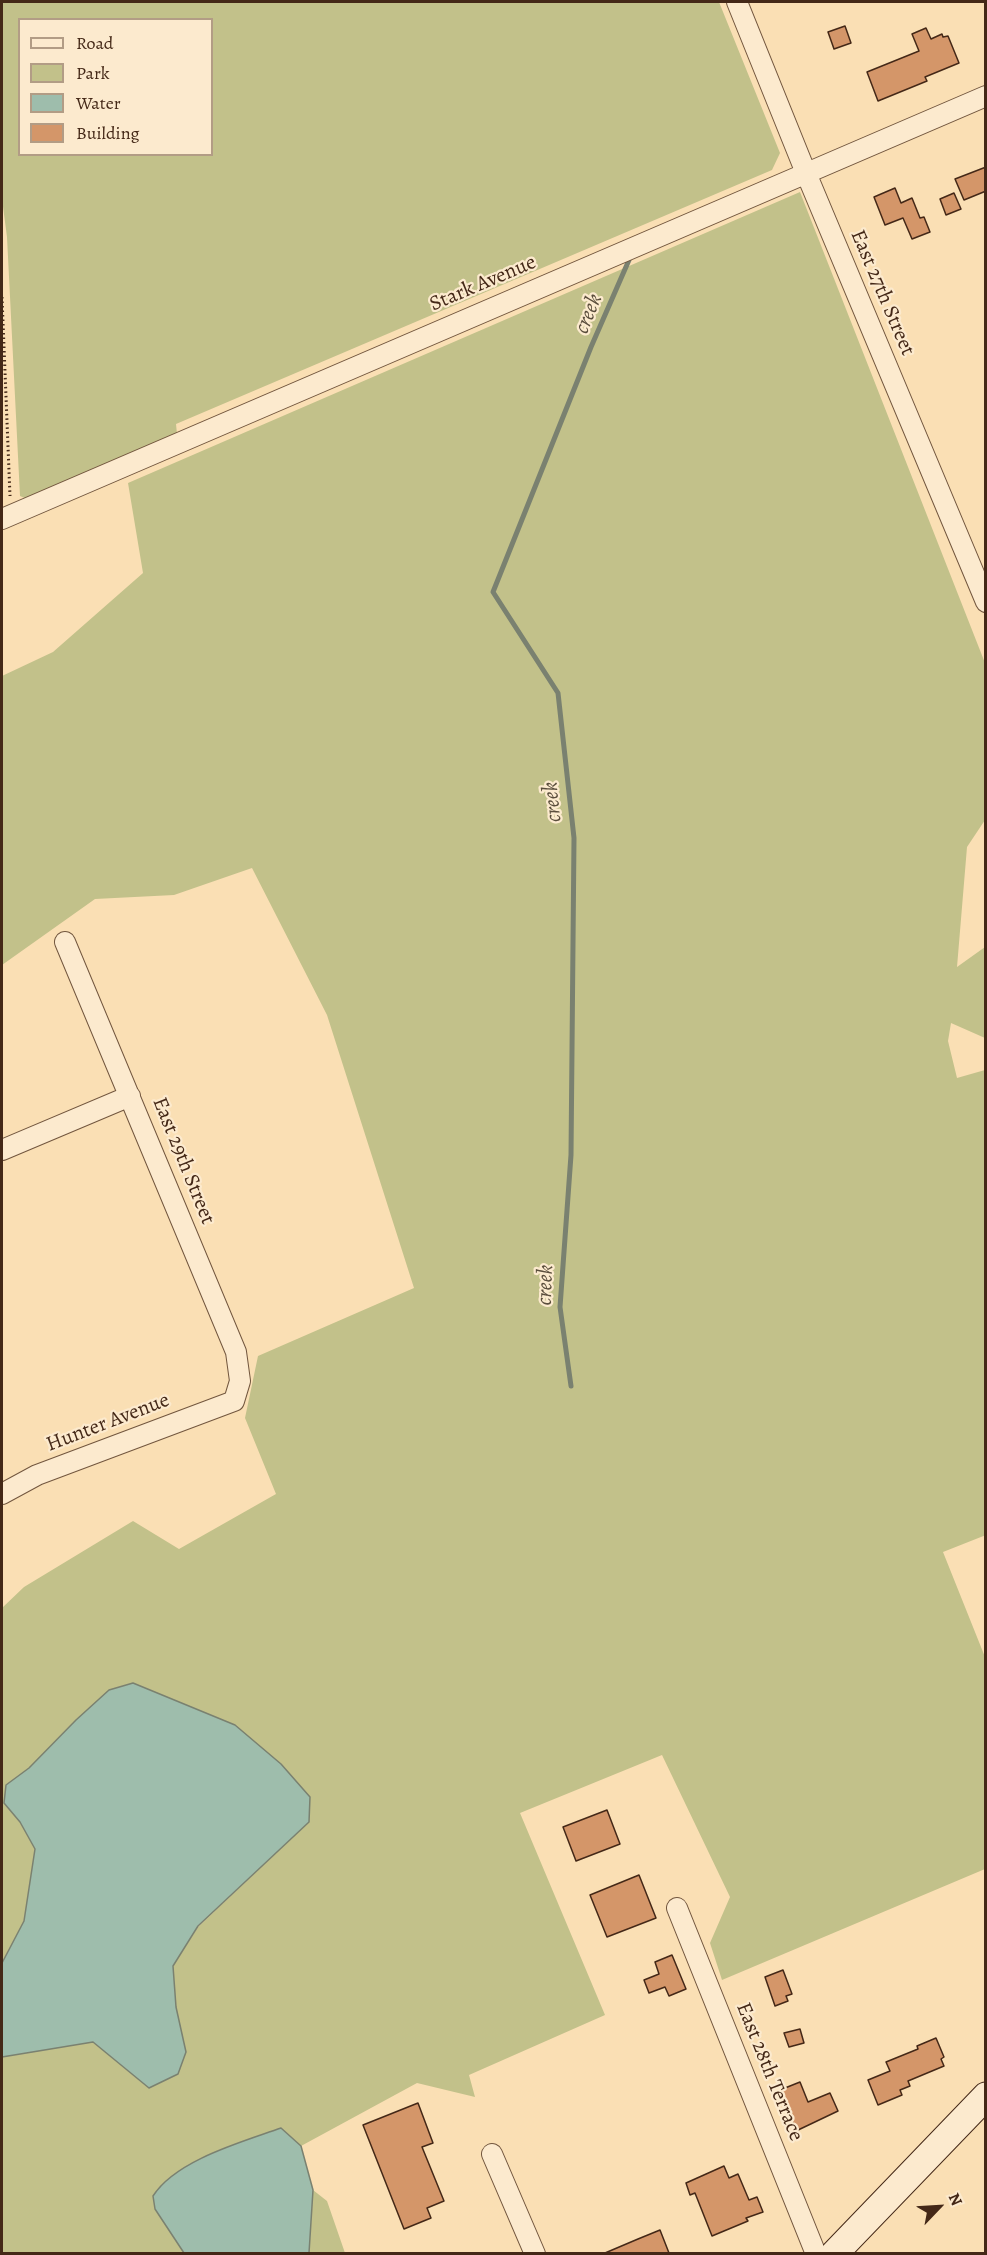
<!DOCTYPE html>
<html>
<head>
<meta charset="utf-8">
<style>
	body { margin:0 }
	#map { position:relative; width:987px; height:2255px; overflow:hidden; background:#fadfb4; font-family:Alegreya,serif }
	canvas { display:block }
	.frame { position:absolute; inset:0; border:3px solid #442817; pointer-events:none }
	.legend { position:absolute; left:18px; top:18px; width:195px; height:138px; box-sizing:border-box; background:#fceace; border:2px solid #b29c85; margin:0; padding:8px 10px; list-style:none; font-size:18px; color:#442817 }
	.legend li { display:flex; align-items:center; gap:12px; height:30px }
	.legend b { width:30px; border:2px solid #b29c85 }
	.north { position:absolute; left:909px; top:2177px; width:60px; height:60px; -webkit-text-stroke:4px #fceace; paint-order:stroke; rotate:65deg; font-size:16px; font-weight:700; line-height:24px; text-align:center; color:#442817 }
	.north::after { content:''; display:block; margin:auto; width:21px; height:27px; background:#442817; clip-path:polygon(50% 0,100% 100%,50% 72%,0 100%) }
</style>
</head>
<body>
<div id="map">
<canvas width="987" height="2255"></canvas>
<div class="frame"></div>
<ul class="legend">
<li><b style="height:8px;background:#fceace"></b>Road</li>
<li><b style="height:16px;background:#c2c18a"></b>Park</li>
<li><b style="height:16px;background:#9ebdac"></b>Water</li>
<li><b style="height:16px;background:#d49669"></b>Building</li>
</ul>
<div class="north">N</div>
</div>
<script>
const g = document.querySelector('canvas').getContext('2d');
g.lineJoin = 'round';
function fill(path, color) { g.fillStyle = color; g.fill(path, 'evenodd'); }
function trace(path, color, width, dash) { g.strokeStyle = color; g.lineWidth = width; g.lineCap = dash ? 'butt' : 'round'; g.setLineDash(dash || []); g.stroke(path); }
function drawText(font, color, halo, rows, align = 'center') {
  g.font = font + ' Alegreya,serif'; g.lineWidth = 4.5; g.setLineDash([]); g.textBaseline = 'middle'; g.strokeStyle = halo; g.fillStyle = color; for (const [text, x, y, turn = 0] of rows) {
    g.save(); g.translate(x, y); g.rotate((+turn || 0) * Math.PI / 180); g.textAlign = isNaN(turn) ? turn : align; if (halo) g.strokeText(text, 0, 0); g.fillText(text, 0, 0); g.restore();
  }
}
const green = new Path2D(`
	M2,2H719L780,153L772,170L176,424L177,434L27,499L20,496L7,237L2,199ZM20,20H212V154H20Z
	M800,192L985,663V820L967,847L957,967L985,947V1038L951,1023L948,1041L957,1078L985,1070L986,1535L943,1552L985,1657V1869L722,1980L710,1943L730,1897L662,1755L520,1813L605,2015L469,2075L475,2097L417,2083L301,2146L281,2128C242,2142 176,2160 153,2196L155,2209L184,2253H2V2057L93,2042L149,2088L176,2007L173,1966L198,1927L309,1822L76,1720L29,1768L6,1786L4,1803L20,1822L35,1849L24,1921L2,1963V1608L24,1587L133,1521L179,1549L276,1494L245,1418L258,1356L414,1288L327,1015L252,868L174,895L95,899L2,965V676L53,652L143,573L128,483Z
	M313,2190L327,2201L345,2253L309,2254Z`);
const water = new Path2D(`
	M133,1683L235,1725L281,1764L310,1797L309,1822L198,1926L173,1966L176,2007L186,2052L178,2074L149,2088L93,2042L2,2057V1963L24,1921L35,1849L20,1822L4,1803L6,1785L29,1768L76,1720L109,1690Z
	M281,2128L301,2146L313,2190L309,2253H184L155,2209L153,2196C176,2160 242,2142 281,2128Z`);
const stream = new Path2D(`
	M571,1386L560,1307L571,1155L574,838L558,693L493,592L591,347L629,260`);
const building = new Path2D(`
	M845,26L851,43L834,49L828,32Z
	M926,28L931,39L942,34L943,37L948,36L959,63L925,77L927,81L878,101L867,72L919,51L912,34Z
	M986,167V191L964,200L955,179Z
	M895,188L901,203L912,198L920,218L924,217L930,232L912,239L903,218L885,225L874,197Z
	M954,193L961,209L946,215L940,199Z
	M607,1810L620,1844L576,1861L563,1827Z
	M639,1875L656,1918L607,1937L590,1895Z
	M672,1955L686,1989L669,1996L665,1987L649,1993L644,1980L659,1974L655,1962Z
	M783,1970L792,1994L786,1996L788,2001L775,2006L765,1977Z
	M800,2029L804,2043L789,2047L784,2033Z
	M936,2038L944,2057L941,2059L944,2066L908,2081L910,2086L900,2090L902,2095L878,2105L868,2080L890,2071L886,2062L918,2049L917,2046Z
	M800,2082L808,2102L830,2093L838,2111L796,2131L780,2090Z
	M418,2103L433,2143L422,2147L444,2201L427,2208L431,2218L404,2229L363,2125Z
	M724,2166L729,2178L738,2174L749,2200L757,2197L763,2212L746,2218L748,2221L712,2236L695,2193L690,2195L686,2183Z
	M660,2230L669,2253H605L638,2239Z`);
const path = new Path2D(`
	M2,297L10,496`);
const street = new Path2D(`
	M737,2L806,173L986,602
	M2,519L986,96
	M2,1150L130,1096
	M2,1494L37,1475L234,1401L240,1381L236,1352L65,942
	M677,1908L816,2254
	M492,2154L535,2254`);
const secondary = new Path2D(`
	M834,2254L986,2096`);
const streetNames = [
	["Stark Avenue",483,284,-23],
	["East 27th Street",882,293,67],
	["East 29th Street",183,1161,68],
	["Hunter Avenue",108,1423,-21],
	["East 28th Terrace",769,2072,68]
];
const waterNames = [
	["creek",589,314,-68],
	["creek",553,802,-96],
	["creek",546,1285,-88]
];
fill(green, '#c2c18a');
fill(water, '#9ebdac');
trace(water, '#7a8170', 1.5);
trace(stream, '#7a8170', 5);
fill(building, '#d49669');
trace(building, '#442817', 1.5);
trace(street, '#72563e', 22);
trace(secondary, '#442817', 29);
trace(path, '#442817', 3, [1.5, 3]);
trace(street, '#fceace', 20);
trace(secondary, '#fceace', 27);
drawText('21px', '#442817', '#fceace', streetNames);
drawText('italic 22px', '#5a4d3c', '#fceace', waterNames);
</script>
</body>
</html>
